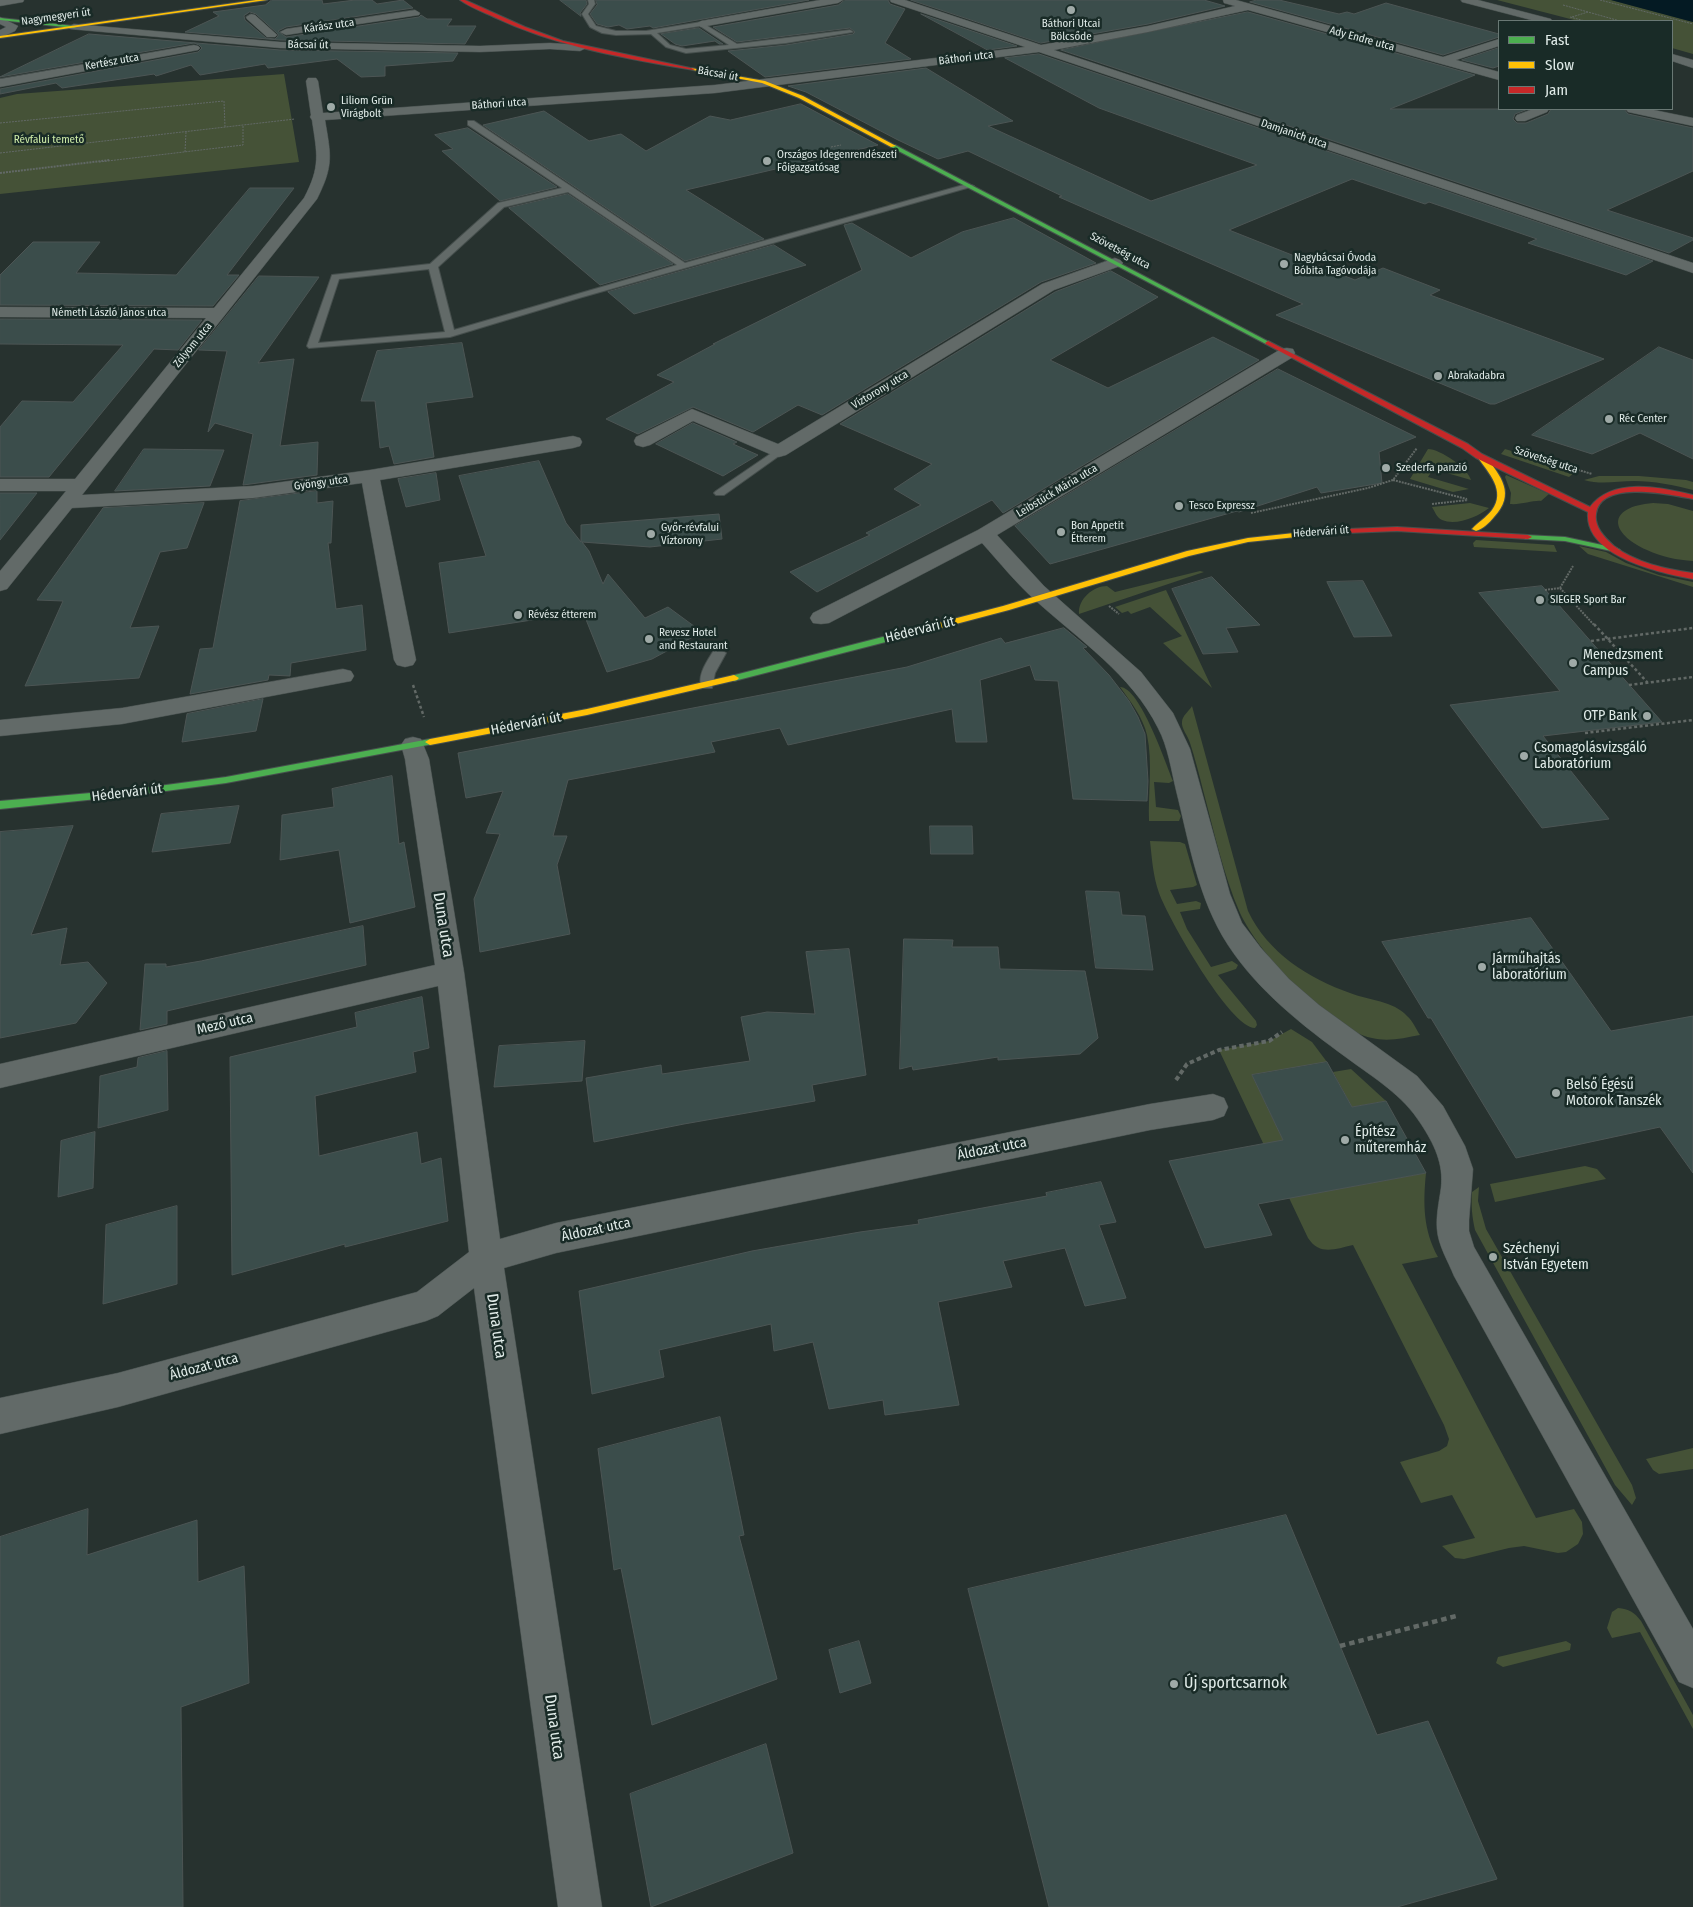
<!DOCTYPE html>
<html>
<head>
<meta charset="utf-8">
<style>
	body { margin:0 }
	#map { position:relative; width:1693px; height:1907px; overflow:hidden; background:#27322f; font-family:"Fira Sans Condensed",sans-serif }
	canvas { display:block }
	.legend { position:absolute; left:1498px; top:20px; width:175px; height:90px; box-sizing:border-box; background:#192b27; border:1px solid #697874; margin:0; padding:6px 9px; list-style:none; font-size:15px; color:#e0ebe8 }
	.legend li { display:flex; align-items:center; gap:10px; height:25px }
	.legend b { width:25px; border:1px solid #697874 }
</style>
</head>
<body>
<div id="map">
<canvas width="1693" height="1907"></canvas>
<ul class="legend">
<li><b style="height:6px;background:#4caf50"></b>Fast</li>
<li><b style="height:6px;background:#ffc107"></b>Slow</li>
<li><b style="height:6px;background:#c62828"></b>Jam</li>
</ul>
</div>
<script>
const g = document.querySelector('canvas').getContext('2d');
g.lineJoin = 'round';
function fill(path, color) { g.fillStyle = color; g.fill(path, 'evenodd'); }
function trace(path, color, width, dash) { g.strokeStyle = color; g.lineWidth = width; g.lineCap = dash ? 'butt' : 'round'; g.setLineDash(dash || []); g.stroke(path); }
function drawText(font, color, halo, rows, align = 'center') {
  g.font = font + ' "Fira Sans Condensed",sans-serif'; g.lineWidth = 5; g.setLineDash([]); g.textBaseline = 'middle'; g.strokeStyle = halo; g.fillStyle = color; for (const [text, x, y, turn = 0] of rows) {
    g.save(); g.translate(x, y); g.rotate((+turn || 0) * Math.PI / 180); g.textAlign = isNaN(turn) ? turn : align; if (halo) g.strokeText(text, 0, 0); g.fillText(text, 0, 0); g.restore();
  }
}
const green = new Path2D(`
	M1497,0H1611L1693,22V54L1672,48V21H1578Z
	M284,74L299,162L0,194V98L17,94Z
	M1428,449C1440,449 1468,468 1471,480L1433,469L1428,477L1469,489L1453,492L1410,479Z
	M1505,449L1567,468L1574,473L1569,477L1501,454Z
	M1506,475L1549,494L1541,501C1534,500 1521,505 1510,504L1511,493L1505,477Z
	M1599,476H1639L1686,480L1693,482V490C1674,485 1654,481 1634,481C1617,481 1601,485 1584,480Z
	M1470,503L1489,508C1478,517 1456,526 1442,520C1437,518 1435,512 1432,507Z
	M1653,503L1668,504L1693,511V561C1677,560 1662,557 1647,550C1609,533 1606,507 1653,503Z
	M1476,540L1554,545L1557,552L1474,547L1473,543Z
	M1579,546L1606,552L1626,563L1659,575L1693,582V587L1588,554Z
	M1200,571L1204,572L1079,614C1078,599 1093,586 1107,586L1115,592Z
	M1166,590L1212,688L1163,643L1182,636L1150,607L1131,614L1128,611L1122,613L1115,607Z
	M1120,687C1140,687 1166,764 1173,781L1169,783L1154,782L1156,807L1178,810L1181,816L1179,821H1149C1148,793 1153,763 1147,735C1143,717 1130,701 1120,687Z
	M1192,706L1248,911C1268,953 1308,978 1350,993C1368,1000 1394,1001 1407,1016C1413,1021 1416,1029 1420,1035C1404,1038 1388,1042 1372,1038C1327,1028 1259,954 1240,913C1223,874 1214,831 1203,790C1199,774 1195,758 1190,743C1188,736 1181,728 1182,722C1182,716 1189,711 1192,706Z
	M1150,841L1180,842L1185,844L1197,885L1193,887L1170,890L1177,904L1196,901L1201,903L1200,909L1180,912L1187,929L1211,967L1232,961L1238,965L1236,969L1218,975L1256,1021L1257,1025L1255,1028C1230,1028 1168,918 1159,893C1153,876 1152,859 1150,841Z
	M1291,1029L1312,1042L1327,1062L1252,1075L1309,1194L1426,1173C1423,1203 1423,1230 1438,1257L1402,1264L1536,1518L1574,1509L1582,1522L1583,1534L1578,1544L1566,1552L1558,1553L1524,1546L1509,1548L1464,1559L1455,1558L1442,1546L1475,1538L1452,1495L1421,1503L1400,1462L1439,1451L1447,1446L1449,1439L1444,1425L1353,1245C1335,1249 1320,1256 1308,1238L1219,1050L1269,1041Z
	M1351,1069L1386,1101L1352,1107L1333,1072Z
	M1585,1166L1597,1169L1606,1179L1495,1202L1490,1184Z
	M1479,1187L1478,1201L1486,1229L1632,1485L1636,1498L1632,1505L1615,1485L1475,1230C1472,1217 1471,1206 1472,1192Z
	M1693,1448V1469L1659,1474L1653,1470L1646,1459Z
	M1618,1608C1629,1609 1634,1612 1641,1621L1693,1715V1729L1640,1632L1612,1638L1607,1628L1612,1612Z
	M1566,1641L1571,1644L1570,1650L1503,1667L1496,1663L1498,1657Z`);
const water = new Path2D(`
	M1611,0H1693V22Z`);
const building = new Path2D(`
	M272,0H322L323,4L355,0H372L377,4L403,0L413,8L286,27L278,31L286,37L419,17L421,15L427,19H452L447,26H476L465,44L280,40L185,32L219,16L213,12L265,5ZM250,12L256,14L278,34V36L275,39L266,38L245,20L244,16Z
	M560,0H586L587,4L580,13L581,16Z
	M596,0H809L653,28L650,26L627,29L619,25L608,27L597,24L590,14L597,5Z
	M845,0H888L890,4L905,9L885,43L911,59L765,77L728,51L786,45L853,34L855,32L850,28L737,42L713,27L838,5Z
	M911,0H1204L1225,6L1148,24L1041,43Z
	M1257,0H1279L1339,14L1347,12L1354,14L1386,3L1499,34V37L1443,55L1250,2Z
	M1248,12L1475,75L1390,109H1528L1515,114L1513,119L1517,123H1526L1548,114L1551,109H1624L1628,114L1693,128V171L1607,210L1693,238V240L1669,253L1061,50Z
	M921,14L1017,46L988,50Z
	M699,28L723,44H719L715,41L682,46L675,44L661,34Z
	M89,34L280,50L458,53L453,61L385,66V76L361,77L337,59L268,68L265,64L200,75L191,65L156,76L154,74L62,88L56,83L0,94V89L198,52L202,48L199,45L194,43L0,77Z
	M1499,48V66L1493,68L1462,60Z
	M1039,54L1653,261L1626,275L1528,243L1537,239L1429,202L1425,204L1352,179L1229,230L1355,280L1383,268L1440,290L1430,295L1604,359L1495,404H1490L1276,315L1303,304L1059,197L1062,196L968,151L938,159L898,140L806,92L788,86L926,68L1013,121L988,126L1151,201L1257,165L1099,108L1005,58Z
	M801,104L878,145L686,190L764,239L685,261L483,125L544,111L589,141L621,134L646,151L710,116L730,120Z
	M468,128L557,187L500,201L442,151L453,149L435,135Z
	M250,188H294L227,275H239L213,306L0,305V275L33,242H100L76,273L176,275Z
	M568,194L673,264L600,285L509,208Z
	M1014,218L1096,263L1041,282L822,415L798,405L753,432L693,407L638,434L606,419L674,382L657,375L715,344H713L862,270L844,225L852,223L911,258L962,232Z
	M774,245L806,265L634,314L608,292Z
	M1111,271L1158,297L1050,360L1108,388L1213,337L1259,360L1003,513L992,500L817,592L790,572L870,535L866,533L921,505L894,489L932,464L840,424L1055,292Z
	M259,276L319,277L258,363L294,359L280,446L318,442L317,475L243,485L253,434L215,423L208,432L227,351L199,350Z
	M0,319L202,320L178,350L154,349L49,477H0V427L22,401L73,402L123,345L0,344Z
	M462,343L473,397L426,403L434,457L394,464L389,446L380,448L375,401H361L377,351Z
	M1659,347L1693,360V459L1640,433L1592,454L1532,435Z
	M1278,369L1416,437L1379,452L1382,483L1321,493L1317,487L1239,512L1237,511L1050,564L1015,526Z
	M693,423L737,442L733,444L758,455L723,476L656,444Z
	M144,449L224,450L210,486L115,491Z
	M539,461L566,523L581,542V525L719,514L722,539L650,547L582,542L589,551L603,584L608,574L645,618L668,607L702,632L652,659L607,672L583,612L449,633L439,563L486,556L459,476Z
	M436,473L440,500L406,507L398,479Z
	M317,491V503L333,501L331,543H328L336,609L362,605L366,650L291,663L290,676L269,675L268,680L190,694L200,649L213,648L240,501Z
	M0,493H37L0,540Z
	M204,503L187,548L160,552L130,628L159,626L139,678L25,686L63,601L37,600L103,508Z
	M1212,577L1260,625L1226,628L1238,652L1203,654L1172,589Z
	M1363,581L1392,636L1354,637L1327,582Z
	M1542,586L1662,722L1543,736L1609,819L1542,828L1450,705L1560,691L1479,593Z
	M1064,628L1087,647L1083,648L1109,675L1129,701L1138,717L1145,734L1148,781L1147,801L1073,799L1058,681L1035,680L1030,665L980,680L987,742H956L952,709L788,745L780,728L711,742L715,752L568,780L553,836H567L557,865L570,934L480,952L474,899L500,834L486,833L503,791L466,798L458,753L907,667L1001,638L1005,643Z
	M263,699L256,731L182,742L187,714Z
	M392,776L399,844L404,842L415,907L350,923L339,850L280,860L282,815L334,807L332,789Z
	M239,806L230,843L152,852L161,814Z
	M73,826L31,935L67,928L60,965L88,962L107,983L76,1023L0,1038V832Z
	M930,826H972L973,854H931Z
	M1086,891L1119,892L1122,915L1145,916L1153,970L1096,968Z
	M1531,918L1611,1031L1693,1016V1173L1660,1127L1516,1158L1431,1018H1428L1382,942Z
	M363,926L366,965L167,1011V1024L140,1030L145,964H166V967L201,961Z
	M904,939L953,940L952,947H998L1000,969L1085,971L1098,1038L1080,1054L998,1060V1057L913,1070L912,1066L900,1069Z
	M849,949L866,1075L812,1085L815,1101L684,1124L594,1142L586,1078L661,1065L662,1074L750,1061L741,1017L767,1012L815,1014L806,952Z
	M422,997L429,1048L413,1052L416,1072L315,1096L319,1156L417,1132L421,1164L441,1158L448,1221L345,1247V1244L232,1275L230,1057L357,1027L355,1013Z
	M585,1041L582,1081L494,1087L499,1046Z
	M167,1051L168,1110L98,1128L100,1076L137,1067L138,1058Z
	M1327,1062L1352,1107L1386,1101L1426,1173L1258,1204L1272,1235L1205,1248L1169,1161L1283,1140L1252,1075Z
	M95,1132L93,1188L58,1197L61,1141Z
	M1101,1182L1116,1222L1099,1225L1126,1298L1085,1306L1065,1248L1003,1261L1012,1287L938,1302L959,1405L885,1415L883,1400L829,1409L813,1342L774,1351L771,1324L659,1350L664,1377L592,1394L579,1291L752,1251L860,1232L919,1224L918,1220L1047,1196L1046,1193Z
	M177,1206V1284L103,1304L106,1225Z
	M720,1417L744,1535L739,1536L777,1679L652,1725L621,1568L614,1570L598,1449Z
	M88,1509L87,1555L197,1520L198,1582L244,1566L249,1683L181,1707L183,1907H0V1537Z
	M1286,1515L1377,1735L1428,1721L1497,1879L1397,1907H1049L968,1589Z
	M859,1641L871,1683L840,1693L829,1650Z
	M766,1744L793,1853L651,1907L630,1794Z`);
const pathFar4 = new Path2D(`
	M1600,0L1693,24
	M1563,5L1620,21
	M1570,17L1585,21
	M1572,17L1588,12
	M0,123L224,101L225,127
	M831,147L841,145
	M185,152L186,132
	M0,153L295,119
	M99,162L243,145V125`);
const pathFar3 = new Path2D(`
	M0,173L110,160
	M1555,463L1592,474
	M1393,480L1467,499
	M1432,504L1468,500
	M1251,513L1368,488L1393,480L1417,448
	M1560,588L1595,626
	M1545,590L1560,588L1573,566
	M1109,606L1119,614`);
const pathFar2 = new Path2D(`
	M1594,624L1647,682
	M1591,641L1693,628
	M413,685L424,717
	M1629,685L1693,677
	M1585,733L1693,720`);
const pathFar1 = new Path2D(`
	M1176,1080L1187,1064L1219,1050L1269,1041L1282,1032`);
const path = new Path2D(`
	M1340,1646L1456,1616`);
const lane = new Path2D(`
	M588,0H594L595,4L588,14L596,26L616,31H646L701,22L737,44L850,30L853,32L786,43L686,53L666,47L651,34L616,35L602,33L590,27L582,14L589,4ZM700,26L729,45L686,49L670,45L657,33Z
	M468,121H474L685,263L967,184L974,186L579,298L450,337L309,348L307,346L332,275L430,264L498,203L562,188L468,125ZM568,192L677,265L454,330L438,267L504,207ZM429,269L445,332L318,343L339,279Z
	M779,448L784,451L783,453L724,495H716L714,493L716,491Z
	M719,649L726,653L715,673L712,688H702C696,676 708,660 714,650Z`);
const street = new Path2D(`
	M0,0H24L23,2L0,6Z
	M820,0H843L838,3L701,27L696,24L701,21Z
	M890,0H905L1041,45L1148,26L1235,6L1224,3L1223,0H1236L1443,57L1499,39V46L1456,60L1499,72V80L1248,10L1148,32L1054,50L1693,263V273L1039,52L715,93L325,120C331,156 334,165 317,199L82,495L253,486L370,470L573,436L580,438L582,442L580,446L573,448L380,480L416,660L413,665L405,667L397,665L394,660L362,483L253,498L72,508L7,589L0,591V571L66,491H0V479H75L206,318L0,317V307L214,308L304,198C321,166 317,154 312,120L310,117L311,115L306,81L308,78H316L318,81L323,113L715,85L1025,47L891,2Z
	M1461,0H1478L1551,19L1552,21H1535L1462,2Z
	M415,10L420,13L419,15L286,35L280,32L286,29Z
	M251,14L255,15L275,33L277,35L275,37H267L247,19L246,17Z
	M0,17L18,26L15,31L0,38V30L6,27L0,24Z
	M74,24L280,42L480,46L550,43L580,45L586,48L580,51L550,49L480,52L280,48L70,29L68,27Z
	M194,45L198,46L200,48L198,50L0,87V79Z
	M1672,54L1693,60V68L1672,61Z
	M1533,109H1549L1547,112L1525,121H1517L1515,118L1517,115Z
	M1626,109H1649L1693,118V126L1628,112Z
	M1115,258L1120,260L1123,263L1120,266L1054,290L786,455L779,457L772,455L693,421L650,445L643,447L636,445L634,441L636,437L692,409L778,444L1042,284Z
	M1287,348L1293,349L1295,353L1293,357L997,535L1044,586L1141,672L1173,713L1190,749L1230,894L1242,923L1261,948L1289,979L1319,1005L1417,1076L1443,1106L1465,1146L1473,1169L1469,1220V1231L1474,1247L1693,1629V1688L1679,1682L1454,1276C1448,1261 1438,1245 1437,1229C1436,1215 1439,1202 1441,1188C1444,1164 1434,1144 1421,1124C1403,1095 1374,1078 1347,1058C1303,1026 1258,991 1228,945C1198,899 1189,842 1176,790C1171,769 1168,747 1158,728C1132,675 1078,639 1035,600C1016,583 1000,563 982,543L829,623L821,624L813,623L810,618L813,613L978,530L1281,349Z
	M343,669L351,671L354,676L351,681L122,724L0,736V720L122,708Z
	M413,737L421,739L429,759L464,972L500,1239L556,1223L1150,1104L1213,1094L1224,1098L1228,1107L1224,1116L1213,1120L1150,1130L556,1253L504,1268L602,1907H558L474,1288L438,1316L426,1321L118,1407L0,1434V1398L118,1373L417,1292L469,1252L438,986L0,1088V1064L435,965L405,759L401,745L405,739Z`);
const fast = new Path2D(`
	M0,18L74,26L76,27L74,28L0,20Z
	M891,145H895L1271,343L1266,344L891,147Z
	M1525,535L1565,537L1616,548L1620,550L1616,552L1565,541L1528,539H1525Z
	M937,623L941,626L940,628L734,681L729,678L731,676Z
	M430,739L433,740L435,742L433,744L226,783L136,795L0,809V801L136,789L226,777Z`);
const slow = new Path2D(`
	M256,0H267L0,38V36Z
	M691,68L765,81L803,96L896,146L891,147L799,98L762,83L693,70Z
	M1479,456H1485C1501,476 1516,494 1494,517C1489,523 1483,529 1476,531L1472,529C1478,522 1486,518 1492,510C1506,491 1489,473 1478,458Z
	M1322,530H1325V534L1248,542L1189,556L1009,610L937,629L933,626L934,624L1003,606L1187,551L1248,538Z
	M734,675L739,678L737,680L587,715L430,745L425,742L430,739L587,709Z`);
const jam = new Path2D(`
	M460,0H465L525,27L563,41L695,69L693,70C624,58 558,47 494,17C483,12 470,7 460,0Z
	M1268,341L1468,444L1482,454L1590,507C1613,477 1660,487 1693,495V499C1672,495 1600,479 1596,514C1594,527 1605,538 1614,546C1636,563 1666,569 1693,573V579C1661,573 1584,557 1588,512L1476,458L1462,448L1266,344L1265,343Z
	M1397,527L1528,535L1532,537L1528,539L1397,531L1322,534L1318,532L1322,530Z`);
const markers = [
	[1071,10,5,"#9faaa7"],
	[331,107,5,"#9faaa7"],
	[767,161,5,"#9faaa7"],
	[1284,264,5,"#9faaa7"],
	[1438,376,5,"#9faaa7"],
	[1609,419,5,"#9faaa7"],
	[1386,468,5,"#9faaa7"],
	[1179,506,5,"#9faaa7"],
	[1061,532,5,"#9faaa7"],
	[651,534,5,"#9faaa7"],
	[1540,600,5,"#9faaa7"],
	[518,615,5,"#9faaa7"],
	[649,639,5,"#9faaa7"],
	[1573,663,5,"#9faaa7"],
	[1647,716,5,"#9faaa7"],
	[1524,756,5,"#9faaa7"],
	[1482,967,5,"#9faaa7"],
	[1556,1093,5,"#9faaa7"],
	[1345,1140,5,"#9faaa7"],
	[1493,1257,5,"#9faaa7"],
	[1174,1684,5,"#9faaa7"]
];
const farStreetnames = [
	["Nagymegyeri út",56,17,-8],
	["Kárász utca",329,26,-8],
	["Ady Endre utca",1362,39,15],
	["Bácsai út",308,45,1],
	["Báthori utca",966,58,-7],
	["Kertész utca",112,62,-10],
	["Bácsai út",718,74,10],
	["Báthori utca",499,104,-4],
	["Damjanich utca",1294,134,19],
	["Szövetség utca",1120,251,28],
	["Németh László János utca",109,313],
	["Zólyom utca",193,345,-51],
	["Víztorony utca",880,390,-31],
	["Szövetség utca",1546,460,18],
	["Gyöngy utca",321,483,-8],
	["Leibstück Mária utca",1057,491,-31],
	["Hédervári út",1321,532,-4]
];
const farPoinames = [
	["Báthori Utcai",1071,24,"center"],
	["Bölcsőde",1071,37,"center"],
	["Liliom Grün",341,101],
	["Virágbolt",341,114],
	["Országos Idegenrendészeti",777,155],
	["Főigazgatósag",777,168],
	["Nagybácsai Óvoda",1294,258],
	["Bóbita Tagóvodája",1294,271],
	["Abrakadabra",1448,376],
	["Réc Center",1619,419],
	["Szederfa panzió",1396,468],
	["Tesco Expressz",1189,506],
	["Bon Appetit",1071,526],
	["Étterem",1071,539],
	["Győr-révfalui",661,528],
	["Víztorony",661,541],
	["SIEGER Sport Bar",1550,600],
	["Révész étterem",528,615],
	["Revesz Hotel",659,633],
	["and Restaurant",659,646]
];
const farParknames = [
	["Révfalui temető",49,140]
];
const streetNames = [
	["Hédervári út",920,630,-14],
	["Hédervári út",526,724,-11],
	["Hédervári út",127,793,-7],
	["Mező utca",225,1024,-13],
	["Áldozat utca",992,1149,-11],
	["Áldozat utca",596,1230,-12],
	["Áldozat utca",204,1367,-15]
];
const poiNames = [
	["Menedzsment",1583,655],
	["Campus",1583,671],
	["OTP Bank",1637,716,"right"],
	["Csomagolásvizsgáló",1534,748],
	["Laboratórium",1534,764],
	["Járműhajtás",1492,959],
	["laboratórium",1492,975],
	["Belső Égésű",1566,1085],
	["Motorok Tanszék",1566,1101],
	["Építész",1355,1132],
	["műteremház",1355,1148],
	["Széchenyi",1503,1249],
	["István Egyetem",1503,1265]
];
const nearStreetnames = [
	["Duna utca",443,925,81],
	["Duna utca",496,1326,82],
	["Duna utca",554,1727,82]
];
const nearPoinames = [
	["Új sportcsarnok",1184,1684]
];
fill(green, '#455237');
fill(water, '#041a23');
fill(building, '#3b4d4b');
trace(building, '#4c5554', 1);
trace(lane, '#464f4d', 2);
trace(street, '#464f4d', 1);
trace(fast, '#464f4d', 2);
trace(slow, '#464f4d', 2);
trace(jam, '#464f4d', 2);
trace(pathFar4, '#626966', 1, [2, 1]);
trace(pathFar3, '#626966', 2, [2, 1]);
trace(pathFar2, '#626966', 2.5, [3, 2.5]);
trace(pathFar1, '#626966', 4, [4.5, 3]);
trace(path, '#626966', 4.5, [5.5, 4]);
fill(lane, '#626a68');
fill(street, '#626a68');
fill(fast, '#4caf50');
fill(slow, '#ffc107');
fill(jam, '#c62828');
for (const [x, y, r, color] of markers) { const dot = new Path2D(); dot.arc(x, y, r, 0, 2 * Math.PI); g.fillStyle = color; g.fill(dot); trace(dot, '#192b27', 2); }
drawText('11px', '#e0ebe8', '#192b27', farStreetnames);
drawText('11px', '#e0ebe8', '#192b27', farPoinames, 'left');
drawText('11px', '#cfeca9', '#192b27', farParknames);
drawText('14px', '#e0ebe8', '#192b27', streetNames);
drawText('14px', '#e0ebe8', '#192b27', poiNames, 'left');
drawText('16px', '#e0ebe8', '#192b27', nearStreetnames);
drawText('16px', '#e0ebe8', '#192b27', nearPoinames, 'left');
</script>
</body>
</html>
